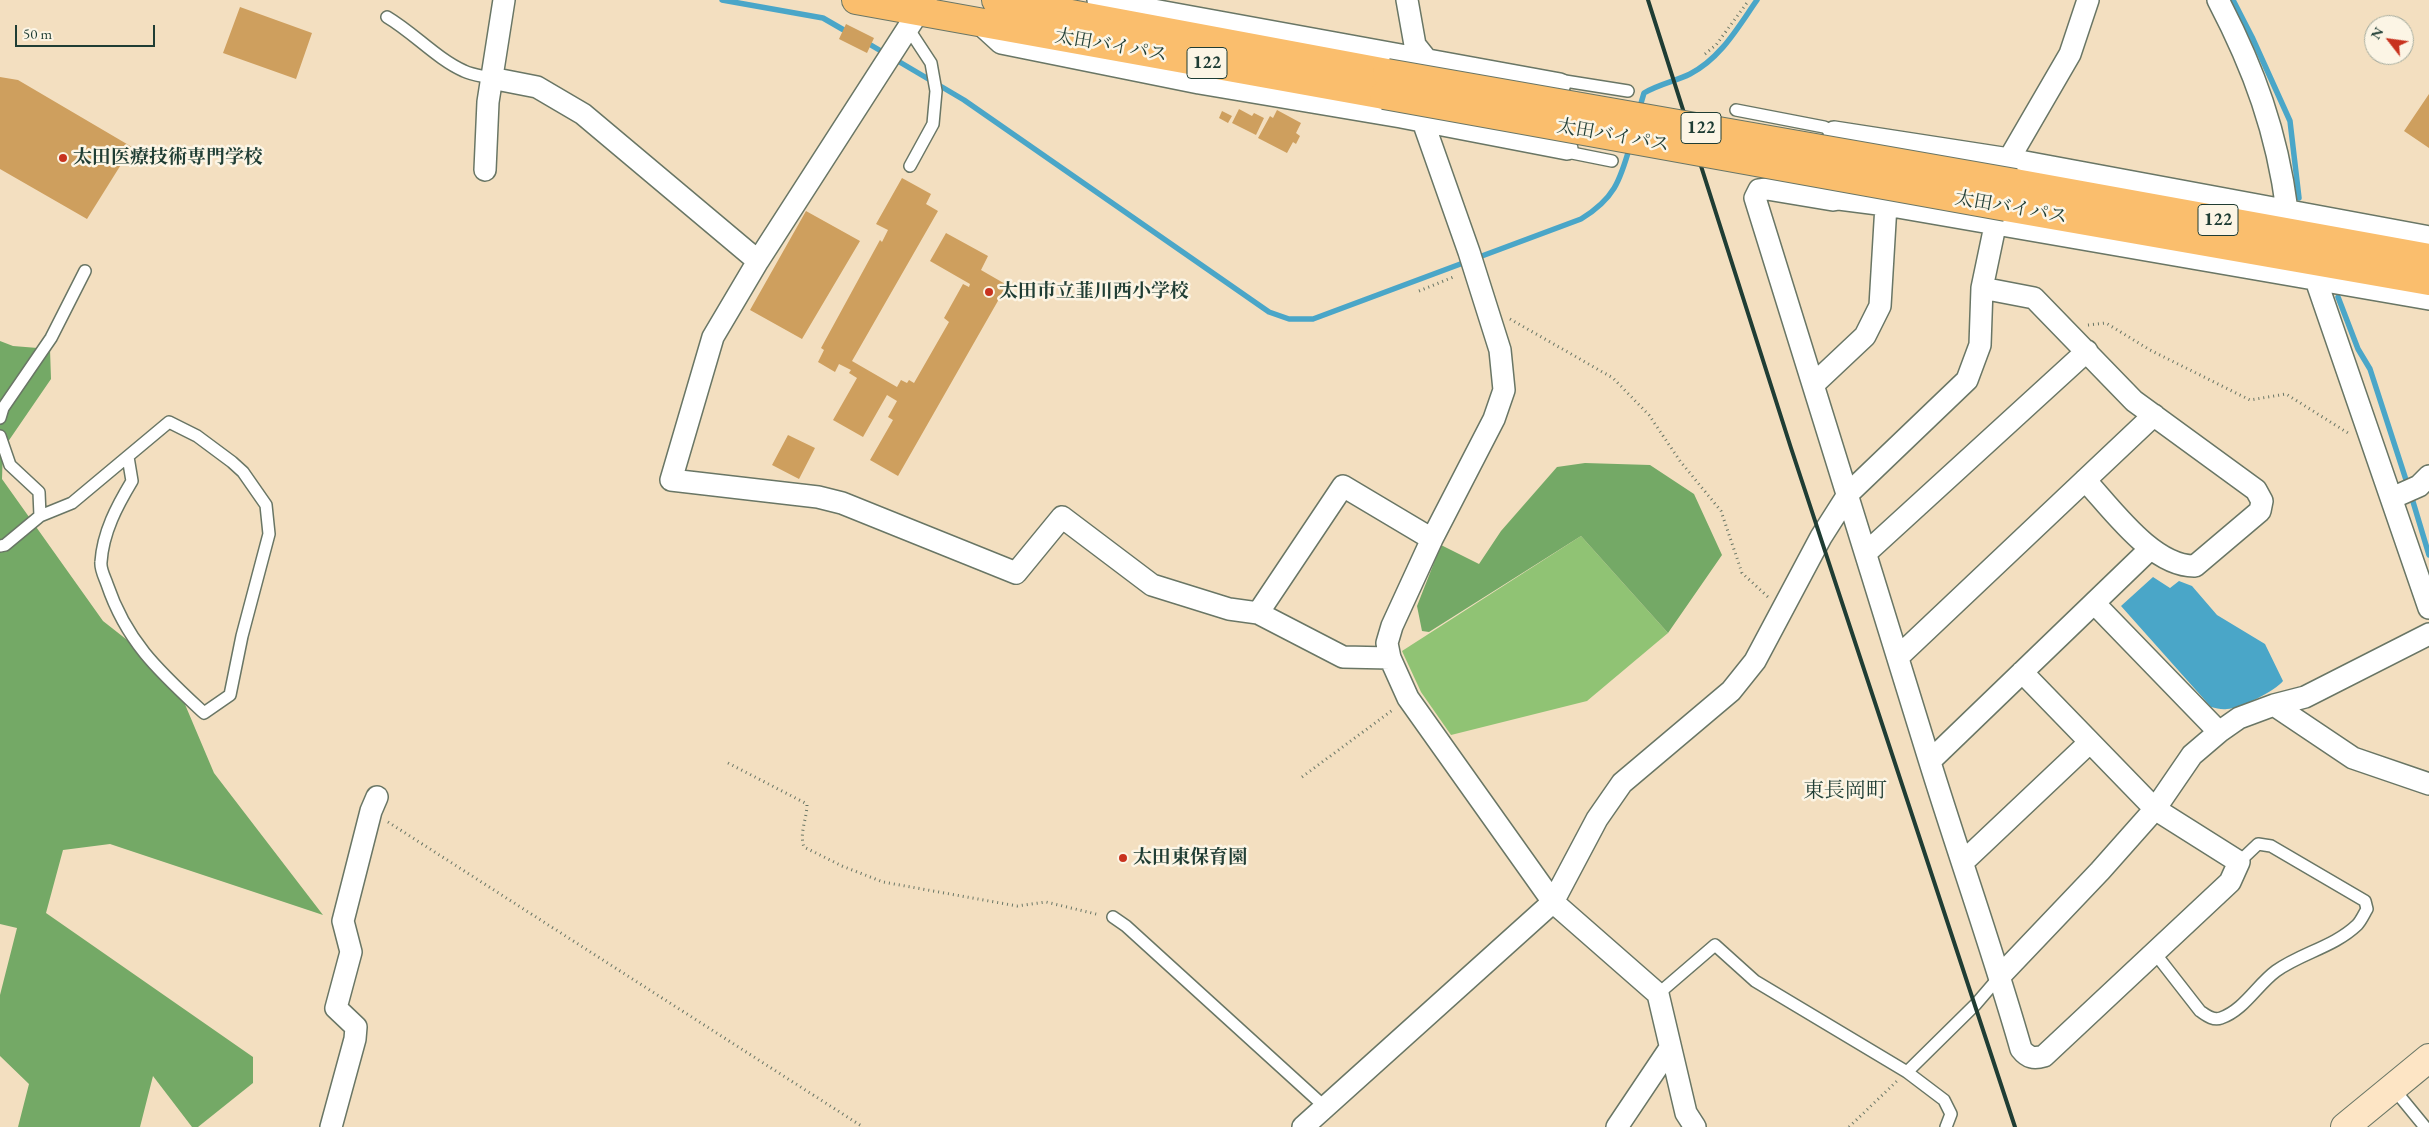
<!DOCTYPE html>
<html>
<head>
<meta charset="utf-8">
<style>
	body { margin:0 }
	#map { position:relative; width:2429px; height:1127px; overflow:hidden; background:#f3dfc0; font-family:"EB Garamond",serif }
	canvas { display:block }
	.north { position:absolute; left:2364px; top:15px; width:50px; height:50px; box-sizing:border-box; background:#fcf5e5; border:1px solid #a4ab9e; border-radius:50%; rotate:300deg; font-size:14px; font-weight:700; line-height:20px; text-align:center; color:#1f3d34 }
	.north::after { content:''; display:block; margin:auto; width:18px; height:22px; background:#c8321e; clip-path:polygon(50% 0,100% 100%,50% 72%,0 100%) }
	.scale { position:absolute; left:15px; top:25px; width:140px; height:22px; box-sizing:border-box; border:2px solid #1f3d34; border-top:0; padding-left:6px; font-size:15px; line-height:18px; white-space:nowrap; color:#1f3d34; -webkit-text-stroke:4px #fcf5e5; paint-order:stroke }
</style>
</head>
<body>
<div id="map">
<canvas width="2429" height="1127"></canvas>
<div class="north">N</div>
<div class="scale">50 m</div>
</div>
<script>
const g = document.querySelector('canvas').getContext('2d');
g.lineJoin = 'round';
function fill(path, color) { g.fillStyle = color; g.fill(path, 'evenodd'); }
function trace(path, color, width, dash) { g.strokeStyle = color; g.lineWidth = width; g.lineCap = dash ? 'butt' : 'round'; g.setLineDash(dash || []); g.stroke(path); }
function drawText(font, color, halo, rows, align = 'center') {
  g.font = font + ' "EB Garamond","Noto Serif JP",serif'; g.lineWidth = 5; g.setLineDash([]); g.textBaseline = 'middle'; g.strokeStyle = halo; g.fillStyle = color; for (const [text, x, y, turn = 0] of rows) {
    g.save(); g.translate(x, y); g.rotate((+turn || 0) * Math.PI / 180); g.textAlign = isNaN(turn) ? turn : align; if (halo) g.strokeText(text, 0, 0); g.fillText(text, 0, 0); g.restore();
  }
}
const green = new Path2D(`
	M1581,536L1668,633L1587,701L1451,735L1421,692L1402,651Z`);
const forest = new Path2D(`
	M0,341L13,346L50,349L51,379L3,449L2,479L103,621L173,676L214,773L323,915L110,844L63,850L46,913L253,1057V1083L198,1127H192L153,1076L140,1127H18L29,1084L0,1056V995L17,928L0,924Z
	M1585,463L1650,465L1694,494L1722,555L1668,633L1581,536L1429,632L1422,631L1417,606L1441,545L1479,564L1501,531L1557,467Z`);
const water = new Path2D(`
	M2153,577L2170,588L2179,581L2192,586L2217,615L2265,644L2283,681C2275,691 2241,708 2227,709C2222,710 2216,708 2211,707L2121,606Z`);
const stream = new Path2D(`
	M722,0L823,18L849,33
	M2233,0L2252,37L2290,121L2299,198
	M864,41L964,100L1269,312L1289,319H1313L1581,219C1614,199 1620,181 1630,146
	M1639,110L1644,93C1659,84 1676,81 1690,74C1721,58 1738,27 1757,0
	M2338,297L2358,349L2370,369L2408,486
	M2411,495L2429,555`);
const building = new Path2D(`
	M240,7L312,33L296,79L223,53Z
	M846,24L874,38L867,53L839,39Z
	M0,77L18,80L132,147L87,219L0,169Z
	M2429,94V148L2404,131Z
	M1239,109L1252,116L1254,113L1264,118L1256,135L1232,123Z
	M1277,110L1301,123L1296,133L1300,136L1296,144L1293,142L1287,153L1258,138L1270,116L1273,118Z
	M1222,111L1232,116L1228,123L1219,118Z
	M902,178L931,194L926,204L938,211L852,361L897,387L901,380L907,383L909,380L914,383L949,322L944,318L963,284L969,287L970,284L930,261L946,233L988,256L981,270L1007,285L898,476L870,460L893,420L888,417L897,401L887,395L863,437L833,420L857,378L849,373L851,370L839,364L835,372L818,362L824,350L821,348L880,240L882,242L888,230L876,224Z
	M806,211L860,241L802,339L750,310Z
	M788,435L815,448L799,479L772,465Z`);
const path = new Path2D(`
	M1705,54L1716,45L1749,0
	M1419,291L1456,276
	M1510,319L1613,378L1649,415L1680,461L1721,511L1742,573L1768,597
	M2088,325L2106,323L2150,350L2250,400L2286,394L2348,433
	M728,763L807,804C807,819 799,833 804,847L842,866L883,882L1017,906L1046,902L1100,915
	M1302,777L1394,709
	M388,822L863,1127
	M1849,1127L1897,1081`);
const service = new Path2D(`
	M387,17C414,33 437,59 464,71C472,75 483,76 491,78
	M908,28L931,63L936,91L933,124L910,166
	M1560,84L1565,81L1628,91
	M1736,110L1824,127L1834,132
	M1567,149L1572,153L1612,161
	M0,418L3,408L51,338L85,271
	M0,436L10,465L39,492L40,516
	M0,546L5,545L40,516L72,503L169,422L197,436L232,462L243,472L266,505L269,534L242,636L230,695L204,713C160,672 127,643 107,584C105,578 100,569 101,562C103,532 117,506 132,481L128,457
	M1113,917L1126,926L1325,1107
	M2154,952L2200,1011C2206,1015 2213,1021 2221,1018C2244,1010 2257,985 2276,971C2301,953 2334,947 2357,925C2361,921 2364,914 2367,909L2365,901L2271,846L2258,844L2239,862
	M1658,994L1715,945L1755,981L1907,1072L1944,1100L1951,1114L1946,1127
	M1907,1072L1976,1004L2000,976
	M2393,1088L2425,1127`);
const minor = new Path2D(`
	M926,0L758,261L713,337L671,480L818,497L842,503L1016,573L1062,517L1152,585L1229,609L1258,613L1343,657L1390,658
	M1098,0L1560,84
	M1407,0L1415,45L1413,59
	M2218,0C2254,69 2277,132 2287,210
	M978,22L1001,43L1199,83L1401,117L1567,149
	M1415,45L1427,60L1420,113L1469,252L1500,350L1504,390L1494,419L1432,539L1392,626L1387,643L1390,658L1408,698L1553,902L1658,994L1686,1113L1695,1127
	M491,78L537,87L583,114L758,261
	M1834,132L2009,159L2429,237
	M485,170L488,102L504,0
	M2316,280L2429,608
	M1982,288L2034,298L2134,401L2256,490L2262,501L2260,511L2195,566C2153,567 2112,509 2085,480
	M1814,384L1865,336L1880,306L1886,205
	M2392,498L2419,486L2429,476
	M1867,552L2087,351
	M2094,603L2219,732
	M1258,613L1343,486L1432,539
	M1898,657L2154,415
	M2022,672L2155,809L2239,862L2230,882L2044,1056C2034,1059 2028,1058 2021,1049C1993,951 1959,856 1929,759C1871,572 1814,385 1755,198L1759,190L1767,189L1833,200L1839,199L1886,205L2429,299
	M2274,705L2353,758L2429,784
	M1930,761L2150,549
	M1963,862L2089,743
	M2000,976L2100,871L2155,809L2192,755L2219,732L2239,718L2274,705L2305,697L2429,634
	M331,1127L355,1039L356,1027L336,1008L351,952L343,921L371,811L377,797
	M1303,1127L1553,902L1597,819L1622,783L1731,691L1755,661L1821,537L1849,493L1967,380L1980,345L1982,288L2009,159L2070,54L2088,0
	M1617,1127L1670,1048`);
const secondary = new Path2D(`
	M2345,1127L2429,1058`);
const trunk = new Path2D(`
	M856,0L1384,95
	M996,0L1387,73
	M2015,183L2429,258
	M2006,207L2429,281`);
const rail = new Path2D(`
	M1648,0L1791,448L2015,1127`);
const trunkBridge = new Path2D(`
	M1387,73L2015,183
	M1384,95L2006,207`);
const markers = [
	[63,158,5,"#c8321e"],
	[989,292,5,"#c8321e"],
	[1123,858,5,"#c8321e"]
];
const shields = [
	[1207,63,40],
	[1701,128,40],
	[2218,220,40]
];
const shieldNames = [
	["122",1207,63],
	["122",1701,128],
	["122",2218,220]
];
const streetNames = [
	["太田バイパス",1111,46,10],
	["太田バイパス",1613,136,10],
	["太田バイパス",2011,208,10]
];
const poiNames = [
	["太田医療技術専門学校",73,158],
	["太田市立韮川西小学校",999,292],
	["太田東保育園",1133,858]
];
const quarterNames = [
	["東長岡町",1845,791]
];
fill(green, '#90c374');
fill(forest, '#74a966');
fill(water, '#4aa6c8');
trace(stream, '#4aa6c8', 5.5);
fill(building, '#ce9f5e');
trace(service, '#697665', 14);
trace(minor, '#697665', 24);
trace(secondary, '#697665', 30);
trace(trunk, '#697665', 30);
trace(path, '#697665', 3, [1, 4]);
trace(service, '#fff', 11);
trace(minor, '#fff', 21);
trace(secondary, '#fde5c5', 28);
trace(trunk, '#fabe6d', 28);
trace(rail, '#1f3d34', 4);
trace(trunkBridge, '#697665', 30, []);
trace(trunkBridge, '#fabe6d', 28);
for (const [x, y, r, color] of markers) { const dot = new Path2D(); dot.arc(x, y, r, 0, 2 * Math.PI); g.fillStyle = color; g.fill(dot); trace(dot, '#fcf5e5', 2); }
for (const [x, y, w] of shields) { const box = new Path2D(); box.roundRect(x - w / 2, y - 15.5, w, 31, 4); g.fillStyle = '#fcf5e5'; g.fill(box); trace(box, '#1f3d34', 1); }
drawText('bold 18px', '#1f3d34', null, shieldNames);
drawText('19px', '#1f3d34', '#fcf5e5', streetNames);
drawText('bold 19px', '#1f3d34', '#fcf5e5', poiNames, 'left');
drawText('21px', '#1f3d34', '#fcf5e5', quarterNames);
</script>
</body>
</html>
